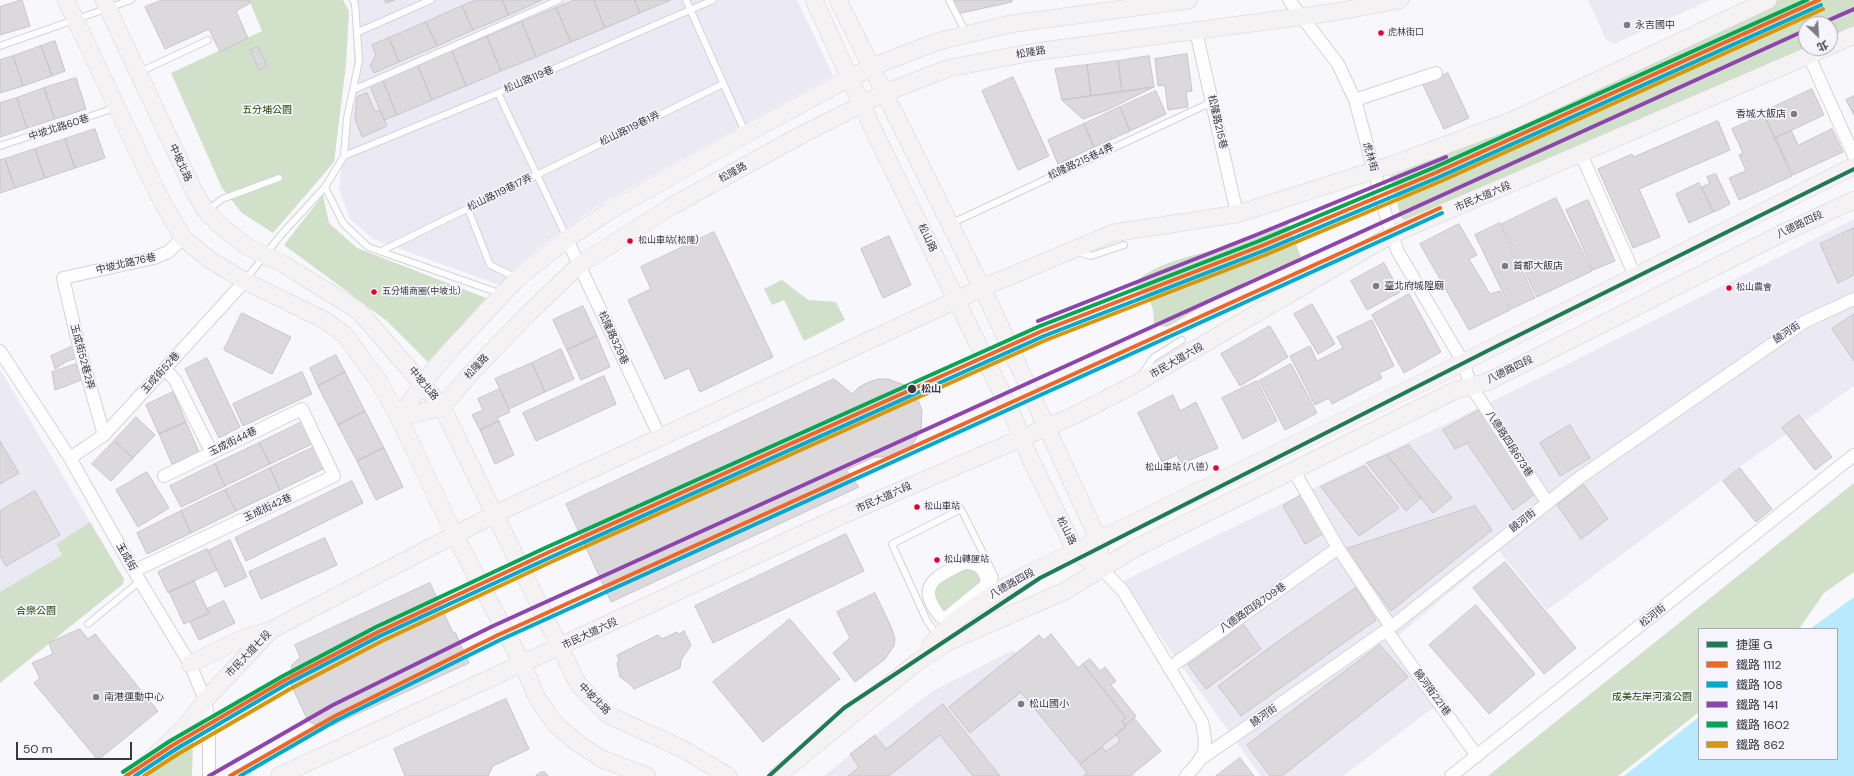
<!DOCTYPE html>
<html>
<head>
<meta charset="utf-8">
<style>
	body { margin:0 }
	#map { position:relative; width:1854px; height:776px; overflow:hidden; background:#f7f7fc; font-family:"DM Sans","Noto Sans TC",sans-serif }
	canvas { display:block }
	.legend { position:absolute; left:1698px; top:628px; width:140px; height:132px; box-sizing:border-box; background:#f6f5fe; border:1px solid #aaa9b0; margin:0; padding:5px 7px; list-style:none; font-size:12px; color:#39383c }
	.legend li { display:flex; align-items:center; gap:8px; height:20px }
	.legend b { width:20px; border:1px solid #aaa9b0 }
	.north { position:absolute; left:1798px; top:16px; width:40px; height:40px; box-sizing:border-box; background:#f6f5fe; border:1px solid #aaa9b0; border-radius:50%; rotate:155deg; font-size:11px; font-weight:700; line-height:16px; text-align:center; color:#39383c }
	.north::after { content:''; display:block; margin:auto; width:14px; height:18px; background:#7c7b7f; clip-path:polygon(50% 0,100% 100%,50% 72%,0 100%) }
	.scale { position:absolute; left:16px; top:742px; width:116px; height:18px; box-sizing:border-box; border:2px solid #39383c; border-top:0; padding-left:5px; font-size:12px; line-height:14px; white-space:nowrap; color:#39383c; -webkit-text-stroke:3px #f6f5fe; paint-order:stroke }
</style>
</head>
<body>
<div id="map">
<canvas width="1854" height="776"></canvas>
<ul class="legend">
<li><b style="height:5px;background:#1e7b54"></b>捷運 G</li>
<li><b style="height:5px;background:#f26522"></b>鐵路 1112</li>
<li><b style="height:5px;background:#00a9ce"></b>鐵路 108</li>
<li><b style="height:5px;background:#8e44ad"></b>鐵路 141</li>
<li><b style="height:5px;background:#00a651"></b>鐵路 1602</li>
<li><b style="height:5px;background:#da9609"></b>鐵路 862</li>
</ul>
<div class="north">北</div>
<div class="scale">50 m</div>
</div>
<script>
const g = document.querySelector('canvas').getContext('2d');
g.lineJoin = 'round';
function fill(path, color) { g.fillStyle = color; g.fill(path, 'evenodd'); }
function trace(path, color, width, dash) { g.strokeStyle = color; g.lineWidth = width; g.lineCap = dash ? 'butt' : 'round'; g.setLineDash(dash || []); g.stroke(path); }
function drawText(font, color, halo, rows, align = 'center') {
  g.font = font + ' "DM Sans","Noto Sans TC",sans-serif'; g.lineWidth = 3.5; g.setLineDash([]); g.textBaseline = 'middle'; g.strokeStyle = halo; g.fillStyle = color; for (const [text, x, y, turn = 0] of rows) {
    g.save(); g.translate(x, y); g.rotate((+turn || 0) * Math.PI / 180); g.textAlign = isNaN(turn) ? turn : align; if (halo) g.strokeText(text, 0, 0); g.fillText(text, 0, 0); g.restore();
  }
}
const built = new Path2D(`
	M349,0H797L833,75L599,205L549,240L515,268L499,285L373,239L350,219L339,189L354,61L352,10Z
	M1588,0H1710L1614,44L1606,40Z
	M1854,219V386L1737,469L1547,610L1499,551L1393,640L1434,707L1343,776H1261L1121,582L1558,369Z
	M0,369L90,522L56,544L62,555L0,592Z
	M1051,634L1078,667L1090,659L1136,716L1134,719L1161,751L1134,773L1136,776H824L875,735L933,691L1013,650L1016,653L1039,635L1044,640Z`);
const green = new Path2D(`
	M249,0H343L349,11L346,65L334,162L273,233L242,213L222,188L171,73L262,31Z
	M1779,0H1854V28L1830,39V24H1806V48L1406,220L1401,218L1390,176L1479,141L1685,41Z
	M323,195L329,223L357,248L486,298L428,362L387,321L284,245Z
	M1287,221L1301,257L1247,281L1167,327L1154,325C1154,303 1150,298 1134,284C1157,259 1204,255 1236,243C1253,236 1270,228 1287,221Z
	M782,280L808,300L836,302L845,320L804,341L784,300L772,305L764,289Z
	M1854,483V572L1824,593L1799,629H1699V712L1618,776H1488Z
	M90,522L124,579L123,584L0,683V592L62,555L56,544Z
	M966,567L977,572L980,579L979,583L944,613C940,608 935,602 934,596C931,580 955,573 966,567Z
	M190,738L193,741L192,776H147Z`);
const water = new Path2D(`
	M1854,597V776H1624L1699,717V759H1837V629H1810Z`);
const building = new Path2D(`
	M22,0L30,26L0,35V7Z
	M162,0H249L250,3L236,11L248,38L220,52L209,29L165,49L145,7Z
	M385,0H395L386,3Z
	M476,0H502L509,15L473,30L462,6Z
	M502,0H542L509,15Z
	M575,0H594L605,28L571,42L556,8Z
	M594,0H635L640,13L605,28Z
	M635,0H671L640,13Z
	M954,0H1012V2L957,14Z
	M462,6L473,30L437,46L426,22Z
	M556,8L571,42L536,57L522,22Z
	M426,22L437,46L399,62L389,38Z
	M522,22L536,57L501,71L487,37Z
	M487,37L501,71L466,86L452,51Z
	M389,38L399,62L374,73L370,66L376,54L372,45Z
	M55,41L65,71L52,76L41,46Z
	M41,46L52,76L23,86L13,56Z
	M258,47L267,66L259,70L250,50Z
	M452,51L466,86L432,100L418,66Z
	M1187,54L1192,91L1186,92L1188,107L1168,110L1165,85L1158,86L1155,59Z
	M13,56L23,86L0,93V60Z
	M1149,56L1154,87L1122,92L1118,61Z
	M1118,61L1122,92L1091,96L1087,65Z
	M1087,65L1091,96L1062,100L1055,69Z
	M418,66L432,100L397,115L383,80Z
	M1448,73L1469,118L1444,129L1423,85Z
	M1013,77L1049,156L1018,170L982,91Z
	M76,78L86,109L55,119L44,88Z
	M383,81L397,115L384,120L370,86Z
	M1154,87L1107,110L1083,119L1062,100Z
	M44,88L55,119L27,128L17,98Z
	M1812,89L1824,115L1775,138L1763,112Z
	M1156,91L1166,114L1130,131L1120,107Z
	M367,93L375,112L380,110L387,126L362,137L355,119L357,97Z
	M1854,96V115L1846,100Z
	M17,98L27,128L0,137V103Z
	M1120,107L1130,131L1094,147L1084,124Z
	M1764,115L1792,176L1739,200L1729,178L1746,171L1739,155L1743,153L1732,129Z
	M1718,121L1730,150L1639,189L1660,237L1633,248L1598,169L1632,154L1633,157Z
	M1084,124L1094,147L1058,164L1048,140Z
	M95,129L105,158L75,168L65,139Z
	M1832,129L1843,152L1793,175L1775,138L1791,130L1798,145Z
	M65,139L75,168L45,178L35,149Z
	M35,149L45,178L15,188L5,159Z
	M5,159L15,188L0,193V160Z
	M1716,174L1730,204L1714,212L1702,187L1710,183L1707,177Z
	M1699,183L1713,212L1689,223L1676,194Z
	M1556,198L1592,271L1537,297L1502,224Z
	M1588,200L1615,261L1593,270L1566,210Z
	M1500,223L1535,298L1511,309L1475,235Z
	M1459,224L1477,255L1469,259L1490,294L1500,291L1510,310L1469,330L1420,244Z
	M1854,228V275L1838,283L1820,244Z
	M714,232L773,357L700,392L689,368L665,379L628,300L651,289L641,267Z
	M889,236L911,285L883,298L861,249Z
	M1384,263L1400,292L1367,310L1351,281Z
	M1409,294L1441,352L1404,373L1372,315Z
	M1312,304L1335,344L1318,354L1294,314Z
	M583,306L597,336L567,350L553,320Z
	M242,313L291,337L272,374L224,350Z
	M1854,314V361L1832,329Z
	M1372,320L1394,366L1379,373L1382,378L1332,404L1329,398L1315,405L1290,356L1310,346L1317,361L1343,348L1337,337Z
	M1270,326L1288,357L1240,386L1221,354Z
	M597,336L610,367L581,380L567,350Z
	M71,347L78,358L67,361L55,369L51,356Z
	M561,349L574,379L545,392L532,363Z
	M336,355L345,372L318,386L310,368Z
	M207,358L240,427L219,438L185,369Z
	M532,363L545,392L509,409L495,379Z
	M76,364L84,379L55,390L52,372Z
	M1291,364L1317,413L1285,430L1259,381Z
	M302,372L312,394L243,426L233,404Z
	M345,372L365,411L338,425L318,386Z
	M604,376L616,404L536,441L523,413Z
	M834,379L852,394L859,387L869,382L878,379H888L907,386L919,402L922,411L921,430L911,447L893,457H874L846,470L859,487L611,602L566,504Z
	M1257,381L1277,421L1243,439L1222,398Z
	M500,389L510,412L497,418L499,421L480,430L472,415L483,410L478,399Z
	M173,392L186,422L159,434L146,405Z
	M1173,395L1180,411L1196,402L1218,448L1181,464L1177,455L1162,462L1138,413Z
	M1479,410L1535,494L1513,510L1467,443L1455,449L1443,430Z
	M365,411L384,448L357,461L338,425Z
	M1799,415L1832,457L1815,470L1782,428Z
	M136,417L155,435L133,458L114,441Z
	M304,421L314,443L270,464L259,443Z
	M499,421L514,455L495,464L480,430Z
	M186,422L199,452L172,464L159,434Z
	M1570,425L1590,458L1560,476L1540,443Z
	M0,441L19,473L0,484Z
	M114,441L133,458L111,481L92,464Z
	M259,443L270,464L225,486L215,464Z
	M1409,445L1452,498L1433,513L1387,455Z
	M314,447L325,468L280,490L270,468Z
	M384,448L403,487L376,500L357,461Z
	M1387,455L1421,498L1406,511L1367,463Z
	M215,464L225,486L181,507L170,486Z
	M1365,466L1399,508L1359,536L1321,487Z
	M270,468L280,490L236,511L225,490Z
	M1740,468L1772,509L1756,522L1723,481Z
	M147,472L169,508L138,527L116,490Z
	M352,481L363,503L246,561L235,538Z
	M1584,485L1608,519L1581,539L1557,505Z
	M225,490L236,511L191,533L181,511Z
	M35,491L60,535L6,566L0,556V511Z
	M1303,494L1326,532L1305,544L1283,506Z
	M1475,506L1492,530L1391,611L1346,549Z
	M181,511L191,533L147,554L137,533Z
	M846,534L864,571L713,643L695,606Z
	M325,538L337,565L261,599L249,572Z
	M230,540L247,577L225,587L208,551Z
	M207,549L217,570L168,593L158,572Z
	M1505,562L1576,648L1544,674L1473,588Z
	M194,581L209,613L184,624L169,592Z
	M430,583L453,633L455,632L469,663L331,726H318L308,721L289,680L292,665L300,657L295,645Z
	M1356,588L1376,620L1241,716L1218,686L1277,642Z
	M875,593L892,629L895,639L894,646L885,659L855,682L833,653L850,638L837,612Z
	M224,601L235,623L199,640L190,622L209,613L207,609Z
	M1476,605L1535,674L1489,714L1429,645Z
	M790,619L840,679L763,742L713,682Z
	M1244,625L1261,649L1206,689L1188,665Z
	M80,629L88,639L95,634L158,711L98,760L34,683L40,678L32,663L53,654L49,643Z
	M684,631L691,645L681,660L680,668L634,689L630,684L620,677L617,663L619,660L617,655L658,635L662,639L677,632L679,634Z
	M1051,634L1078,668L1083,664L1126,718L1122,721L1126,727L1080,764L1021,692L970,733L949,707L1039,635L1044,640Z
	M1380,645L1408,677L1282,776H1270L1247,745Z
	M1090,659L1100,671L1105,667L1116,681L1111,685L1136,716L1125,725L1122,721L1126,718L1083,664Z
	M506,699L529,749L493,766L488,776H405L394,749Z
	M943,704L1000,776H973L940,735L889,776H848L859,767L850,754L875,735L886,749Z
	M1134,718L1161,751L1130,776H1084L1087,773L1080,764L1102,747L1106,752L1120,741L1116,735Z
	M1240,758L1254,776H1216Z
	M541,772H545L548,776H536Z`);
const lane = new Path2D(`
	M353,0L355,4L359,61L347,118L344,156L325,187L343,223L368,247L502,294
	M686,0L745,132
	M949,0L966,33
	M358,32L431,0
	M0,46L131,0
	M140,72L208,40
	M353,90L559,0
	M498,93L567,238
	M0,146L115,108
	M344,156L498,93L713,0
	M468,209L490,265L515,277
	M208,210L222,199L279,178
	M950,224L1212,102
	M381,251L723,84
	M1077,252L1091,256L1124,245
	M246,279L280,236L325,187
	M1143,373L1153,358L1182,340
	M88,624L140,581
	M937,635L927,621L892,544L961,509L995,577L991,592`);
const street = new Path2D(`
	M1289,0L1338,64L1355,100L1388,223L1398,252L1463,362L1471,386L1547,502
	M1196,31L1237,214
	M1809,56L1854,156
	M1355,100L1436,73
	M1581,154L1635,276
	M567,239L660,437
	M0,351L70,458L134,571L190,664L205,700L209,721V776
	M165,369L175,380L212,453
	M104,435L79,347L63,278L154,258L168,252L183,238
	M70,458L104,435L245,281
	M1294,471L1338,548L1391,627
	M964,563C977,562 984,568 987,581L985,586L947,617H941C937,614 935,609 932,604C919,580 947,572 964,563Z
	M1102,569L1123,591L1202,722C1208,750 1206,755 1186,776
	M134,571L334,476L302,409L164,476
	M1386,630L1477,756
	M1169,668L1338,548
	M1202,758L1391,627L1579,478L1804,322L1854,299
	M1451,776L1854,455`);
const secondary = new Path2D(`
	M66,0L158,194L183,238L210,260L245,281L326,321L345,335L379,382L399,418L454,534L523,665L537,698L556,725L579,744L602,759L647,776
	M104,0L194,191L206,211L223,228L246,246L283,264L359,311L442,407L578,684L608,715L683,749L728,776
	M814,0L873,129L1015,420L1029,456L1076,552L1102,569
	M838,0L990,304L1099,541L1100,552
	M1830,46L1854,35
	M399,418L442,407L473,371L525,317L579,265L672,206L803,134L882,94L949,68L1034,52L1336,12L1400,0
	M399,418L423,383L453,347L518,278L567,239L608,212L746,134L849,78L877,65L936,42L1010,24L1189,0
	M930,646C954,616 991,595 1024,576L1446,371L1854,166
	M190,664L241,639L271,630
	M134,776L186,726L205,700L271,630L495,514L982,288L1113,233L1237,214L1400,162L1513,120L1768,0
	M279,776L841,516L1075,415L1135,384L1391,235L1826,48
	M777,776L917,662L948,642L1065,591L1134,549L1456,390L1487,382L1779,235L1854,200`);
const rail1 = new Path2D(`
	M126,776L173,745L285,680L378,632L547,553L1042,331L1261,246L1435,173L1819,0
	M230,776L335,716L498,635L1440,208`);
const rail2 = new Path2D(`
	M135,776L176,749L287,684L380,636L549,558L1044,336L1263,251L1437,178L1821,5
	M240,776L337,720L500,640L1442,213`);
const rail3 = new Path2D(`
	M1820,24L1854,9
	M1038,321L1256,235L1446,157
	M209,776L333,705L493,626L1806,30`);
const rail4 = new Path2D(`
	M123,772L170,741L283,676L376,627L545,548L1040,326L1259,241L1433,168L1807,0`);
const rail5 = new Path2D(`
	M144,776L178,754L290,689L382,641L551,562L1046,340L1265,255L1439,182L1823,9`);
const metro1 = new Path2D(`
	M769,776L844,708L1040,578L1497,346L1854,169`);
const markers = [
	[1627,25,4,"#7c7b7f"],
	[1381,33,3.5,"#e4002b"],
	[1794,114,4,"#7c7b7f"],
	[630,241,3.5,"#e4002b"],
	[1505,266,4,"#7c7b7f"],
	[1376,286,4,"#7c7b7f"],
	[1729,288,3.5,"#e4002b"],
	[374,292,3.5,"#e4002b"],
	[912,389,5,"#39383c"],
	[1216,468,3.5,"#e4002b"],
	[917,507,3.5,"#e4002b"],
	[937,560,3.5,"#e4002b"],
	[96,697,4,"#7c7b7f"],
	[1021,704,4,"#7c7b7f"]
];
const busNames = [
	["虎林街口",1388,33],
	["松山車站(松隆)",638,241],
	["松山農會",1736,288],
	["五分埔商圈(中坡北)",382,292],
	["松山車站 (八德)",1208,468,"right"],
	["松山車站",924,507],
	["松山轉運站",944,560]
];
const poiNames = [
	["永吉國中",1635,25],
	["香城大飯店",1786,114,"right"],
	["首都大飯店",1513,266],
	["臺北府城隍廟",1384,286],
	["南港運動中心",104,697],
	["松山國小",1029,704]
];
const streetNames = [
	["松隆路",1031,53,-9],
	["松山路119巷",529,80,-23],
	["松隆路215巷",1217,122,77],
	["中坡北路60巷",59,128,-18],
	["松山路119巷1弄",630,129,-26],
	["虎林街",1370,157,74],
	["松隆路215巷4弄",1081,162,-25],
	["中坡北路",180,163,65],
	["松隆路",733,173,-29],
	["松山路119巷17弄",500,193,-26],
	["市民大道六段",1483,197,-23],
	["八德路四段",1800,225,-25],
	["松山路",927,238,64],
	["中坡北路76巷",126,264,-13],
	["饒河街",1787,333,-34],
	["松隆路329巷",613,338,65],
	["玉成街52巷2弄",82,357,75],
	["市民大道六段",1177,361,-30],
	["松隆路",477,367,-47],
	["八德路四段",1510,370,-26],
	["玉成街52巷",161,373,-48],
	["中坡北路",423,384,50],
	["玉成街44巷",233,442,-26],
	["八德路四段673巷",1509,444,57],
	["市民大道六段",884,498,-24],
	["玉成街42巷",268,508,-25],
	["饒河街",1523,521,-38],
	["松山路",1066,531,63],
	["玉成街",126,557,60],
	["八德路四段",1012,584,-29],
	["八德路四段709巷",1253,608,-35],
	["松河街",1653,616,-39],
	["市民大道六段",590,634,-25],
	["市民大道七段",249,654,-46],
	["饒河街221巷",1432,693,54],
	["中坡北路",594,699,45],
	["饒河街",1264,716,-35]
];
const parkNames = [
	["五分埔公園",267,110],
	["合樂公園",36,611],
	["成美左岸河濱公園",1652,697]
];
const stopNames = [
	["松山",921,389]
];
fill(built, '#ebeaf4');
fill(green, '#d0e0c9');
fill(water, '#b9e9fd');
fill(building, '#dbd9dc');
trace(building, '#c7c5c8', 1);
trace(lane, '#d4d4d7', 8);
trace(street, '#d4d4d7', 14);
trace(secondary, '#d4d4d7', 18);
trace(lane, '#fefeff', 6);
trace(street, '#fefeff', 12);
trace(secondary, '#f5f2f4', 17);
trace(rail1, '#f26522', 4);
trace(rail2, '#00a9ce', 4);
trace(rail3, '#8e44ad', 4);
trace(rail4, '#00a651', 4);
trace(rail5, '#da9609', 4);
trace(metro1, '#1e7b54', 4);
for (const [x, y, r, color] of markers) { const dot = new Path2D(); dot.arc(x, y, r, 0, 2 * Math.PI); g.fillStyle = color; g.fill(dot); trace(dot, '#f6f5fe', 1.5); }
drawText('9px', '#39383c', '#f6f5fe', busNames, 'left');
drawText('10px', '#39383c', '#f6f5fe', poiNames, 'left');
drawText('10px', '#39383c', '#f6f5fe', streetNames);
drawText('10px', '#224800', '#f6f5fe', parkNames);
drawText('bold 10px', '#39383c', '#f6f5fe', stopNames, 'left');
</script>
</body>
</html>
